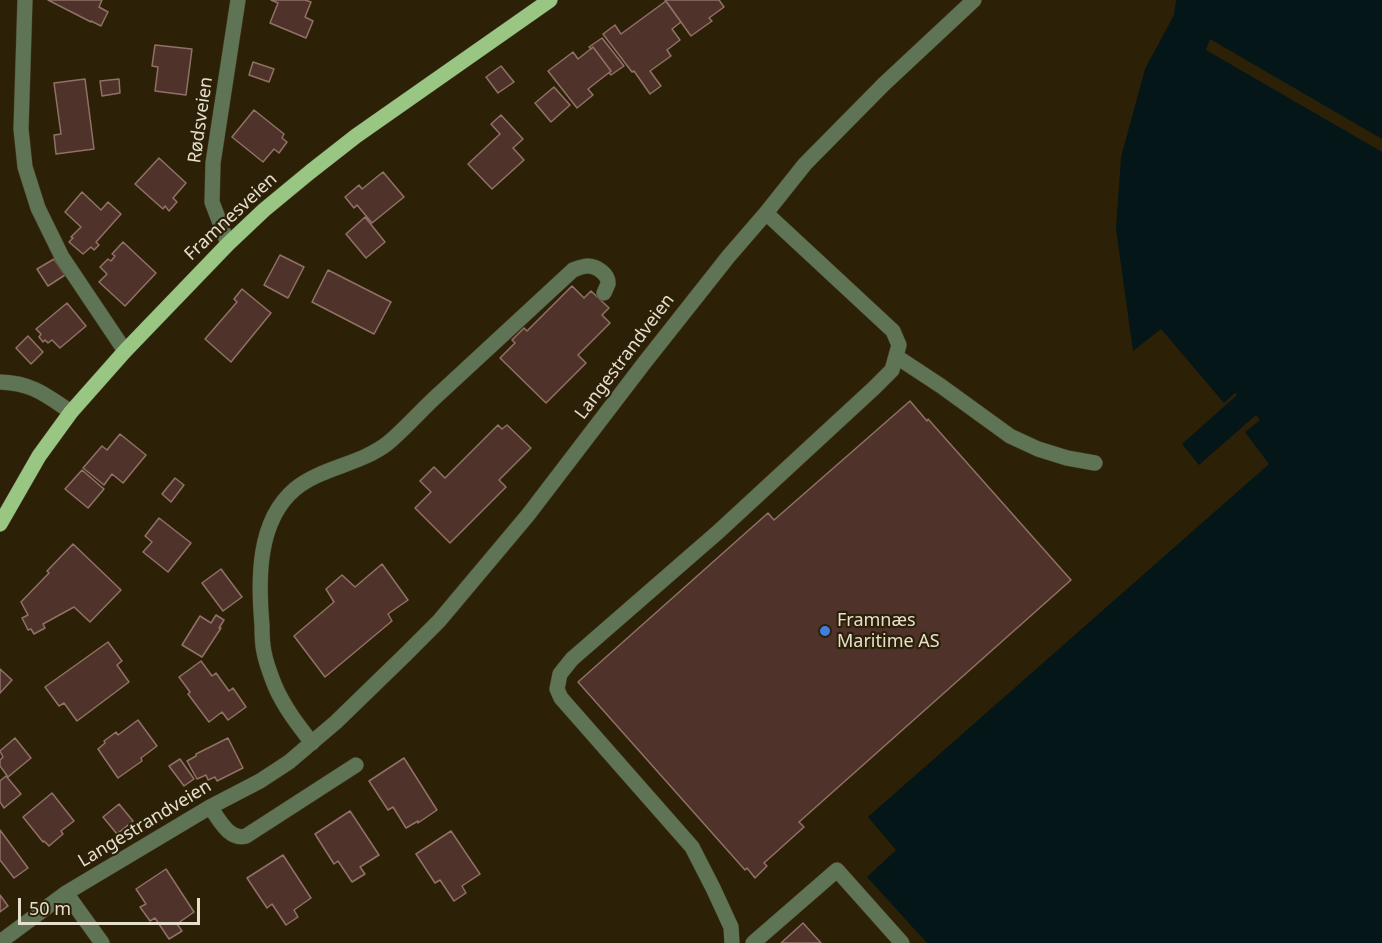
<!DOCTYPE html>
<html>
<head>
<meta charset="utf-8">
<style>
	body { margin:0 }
	#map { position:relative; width:1382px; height:943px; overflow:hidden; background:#2c2107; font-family:"Noto Sans",sans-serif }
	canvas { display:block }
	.scale { position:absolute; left:18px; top:898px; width:182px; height:27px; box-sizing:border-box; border:3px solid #e6dfd0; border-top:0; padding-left:8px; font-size:18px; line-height:21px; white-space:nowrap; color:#e6dfd0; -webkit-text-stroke:4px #2c2107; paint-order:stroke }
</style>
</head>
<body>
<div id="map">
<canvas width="1382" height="943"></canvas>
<div class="scale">50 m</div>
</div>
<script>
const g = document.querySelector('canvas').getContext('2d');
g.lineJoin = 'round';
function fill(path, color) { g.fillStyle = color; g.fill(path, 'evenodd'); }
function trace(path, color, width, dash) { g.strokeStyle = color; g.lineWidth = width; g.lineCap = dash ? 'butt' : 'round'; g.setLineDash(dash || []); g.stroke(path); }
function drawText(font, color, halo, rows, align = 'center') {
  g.font = font + ' "Noto Sans",sans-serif'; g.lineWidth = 4.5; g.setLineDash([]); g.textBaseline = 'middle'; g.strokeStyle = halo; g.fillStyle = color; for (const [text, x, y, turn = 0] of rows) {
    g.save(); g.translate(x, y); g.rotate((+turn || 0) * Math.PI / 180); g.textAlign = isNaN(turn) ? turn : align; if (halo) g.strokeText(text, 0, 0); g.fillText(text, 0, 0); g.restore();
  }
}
const water = new Path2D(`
	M1176,0H1382V943H927L867,877L896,850L868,817L1269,464L1245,432L1260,420L1256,415L1199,465L1182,444L1237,395L1235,393L1224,403L1161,329L1133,351L1116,229L1121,157L1145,69L1174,15Z`);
const pier = new Path2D(`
	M1210,39L1382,139V152L1206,50Z`);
const building = new Path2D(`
	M48,0H102L99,7L108,12L101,26L91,21V22Z
	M271,0H305L311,2L305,17L313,21L306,38L270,23L278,3Z
	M665,0H719L724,7L709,18L712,21L691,36Z
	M666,1L681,22L672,29L680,40L667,50L671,56L650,71L661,86L650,94L634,71L632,72L603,34L615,25L621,34Z
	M602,38L624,66L611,75L609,73L611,71L593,47L591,49L589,47Z
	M155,45L192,49L186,95L155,91L158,67L152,66Z
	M593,47L611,71L588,89L593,95L577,108L548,71L573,52L578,59Z
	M253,62L274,69L269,82L249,75Z
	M501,66L514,82L498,93L486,77Z
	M85,79L94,149L56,154L54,135L61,134L54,83Z
	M119,79L120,93L102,96L100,81Z
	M554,87L570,105L551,122L535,103Z
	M254,110L284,134L282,138L287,142L279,153L274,149L263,162L232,137Z
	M501,115L523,139L513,148L524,160L492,189L468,164L500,134L491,124Z
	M159,158L186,183L173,198L177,202L169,211L165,206L163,209L135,184Z
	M383,172L404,197L372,223L357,205L354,208L345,197L359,185L362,189Z
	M82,192L101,210L108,202L121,214L97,241L96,242L99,245L94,250L91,247L83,254L69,242L73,238L71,237L81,227L65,212Z
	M365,217L385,242L366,258L346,234Z
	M123,242L156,273L125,306L99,282L107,274L100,267L108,259L111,261L115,256L112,254Z
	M280,255L304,267L288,298L264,285Z
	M54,259L65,275L48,286L37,269Z
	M328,270L391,302L374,334L312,302Z
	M572,286L584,298L591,291L609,308L602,315L610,323L578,355L586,363L546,403L500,358L515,343L512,340L524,328L527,331Z
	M242,289L271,313L231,362L205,339L237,302L234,299Z
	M67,303L86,326L60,348L52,340L48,343L45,340L43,342L39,337L41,334L36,329Z
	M28,336L43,352L31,364L16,348Z
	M910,401L927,421L928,419L1071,580L799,822L804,827L764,863L767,866L755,878L747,868L745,870L578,682L768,513L774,520Z
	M498,425L502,429L507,425L531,448L499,480L506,487L450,543L415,508L431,492L420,481L434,467L445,478Z
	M120,434L146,455L123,483L112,474L104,485L83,468L102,446L107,450Z
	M82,470L104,489L88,508L65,489Z
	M175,478L184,485L171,502L162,494Z
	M159,518L191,543L168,572L143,552L152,542L145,536Z
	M73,544L121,590L90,622L74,607L43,624L45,628L34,634L31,629L28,630L22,618L28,615L21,602L49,573L47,571Z
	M382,564L408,600L388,614L392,621L325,677L294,636L334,602L326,589L342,575L355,587Z
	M221,569L242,597L223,611L202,583Z
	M216,615L224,620L219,628H221L202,657L182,645L200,616L211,623Z
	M108,642L122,661L117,665L129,682L77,721L64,703L59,706L45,687Z
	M201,661L212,676L216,673L229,691L233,688L246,707L228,720L222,712L209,722L188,694L190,692L179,677Z
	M0,669L12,680L0,693Z
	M138,720L157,746L141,758L142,761L118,778L98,749L105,743L104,741L116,732L118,735Z
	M15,738L31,758L8,777L0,766V760L3,757L0,751Z
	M228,738L243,768L217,781L215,777L208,780L206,775L197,779L187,761L196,756V754Z
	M404,758L437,810L418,823V821L406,828L393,807L388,810L369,781Z
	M180,759L194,779L184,786L169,766Z
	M6,776L21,794L4,808L0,802V781Z
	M52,793L74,821L61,831L63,834L49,846L44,841L43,842L23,817Z
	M119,804L133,821L117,834L103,817Z
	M350,811L379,855L360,867L365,874L352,882L338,861L334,864L315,834Z
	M0,830L28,868L14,878L0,860Z
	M451,831L480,874L462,886L466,893L454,901L440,880L435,883L416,854Z
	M283,855L311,898L294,910L298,917L286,925L272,904L267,908L247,878Z
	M166,869L194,912L177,924L182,931L169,939L155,918L150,921L140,907L146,904L136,889Z
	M0,895L8,906L0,912Z
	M803,923L821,943H781Z`);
const minor = new Path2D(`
	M25,0L21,129L25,167L38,208L62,257L125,351
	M228,244L212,202L213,163L238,0
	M897,357L941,386L1010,436L1038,449L1067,458L1095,463
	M0,382C32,383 46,395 71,412
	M312,743C298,725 284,707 275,686C271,676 266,663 264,652C262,643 262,634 262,625C258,580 257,521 295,489C322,467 360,465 388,443C406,428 422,409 440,393C484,352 529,311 573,270C578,268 583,266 588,266C596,266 609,274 608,284C607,286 605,291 604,293
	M210,807C219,819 229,841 246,836L356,765
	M66,893L102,943
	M0,942L66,893L210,807L260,781L289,762L336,722L405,655L439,621L528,515L645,362L728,257L766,213L805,164L884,84L974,0
	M732,943L731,927L713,888L692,847L561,698L557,689L560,674L572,659L718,532L874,388L892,370L899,345L893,331L766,213
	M753,943L837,870L902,943`);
const major = new Path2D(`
	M0,524L39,456L71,412L125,351L228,244L264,210L310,172L356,136L550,0`);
const markers = [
	[825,631,6,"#3f7fe0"]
];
const streetNames = [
	["Rødsveien",201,120,-82],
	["Framnesveien",231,217,-43],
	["Langestrandveien",625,357,-53],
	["Langestrandveien",145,824,-31]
];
const poiNames = [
	["Framnæs",837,621],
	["Maritime AS",837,642]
];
fill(water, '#041617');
fill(pier, '#2c2107');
fill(building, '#4f332a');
trace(building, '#917167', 1.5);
trace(minor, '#463c23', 16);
trace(major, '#463c23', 16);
trace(minor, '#5e7454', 15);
trace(major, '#99c783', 15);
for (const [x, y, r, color] of markers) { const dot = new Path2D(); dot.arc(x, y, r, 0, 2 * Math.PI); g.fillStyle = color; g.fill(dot); trace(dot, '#2c2107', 2); }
drawText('18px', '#e6dfd0', '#2c2107', streetNames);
drawText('18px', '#e6dfd0', '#2c2107', poiNames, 'left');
</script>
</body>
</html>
